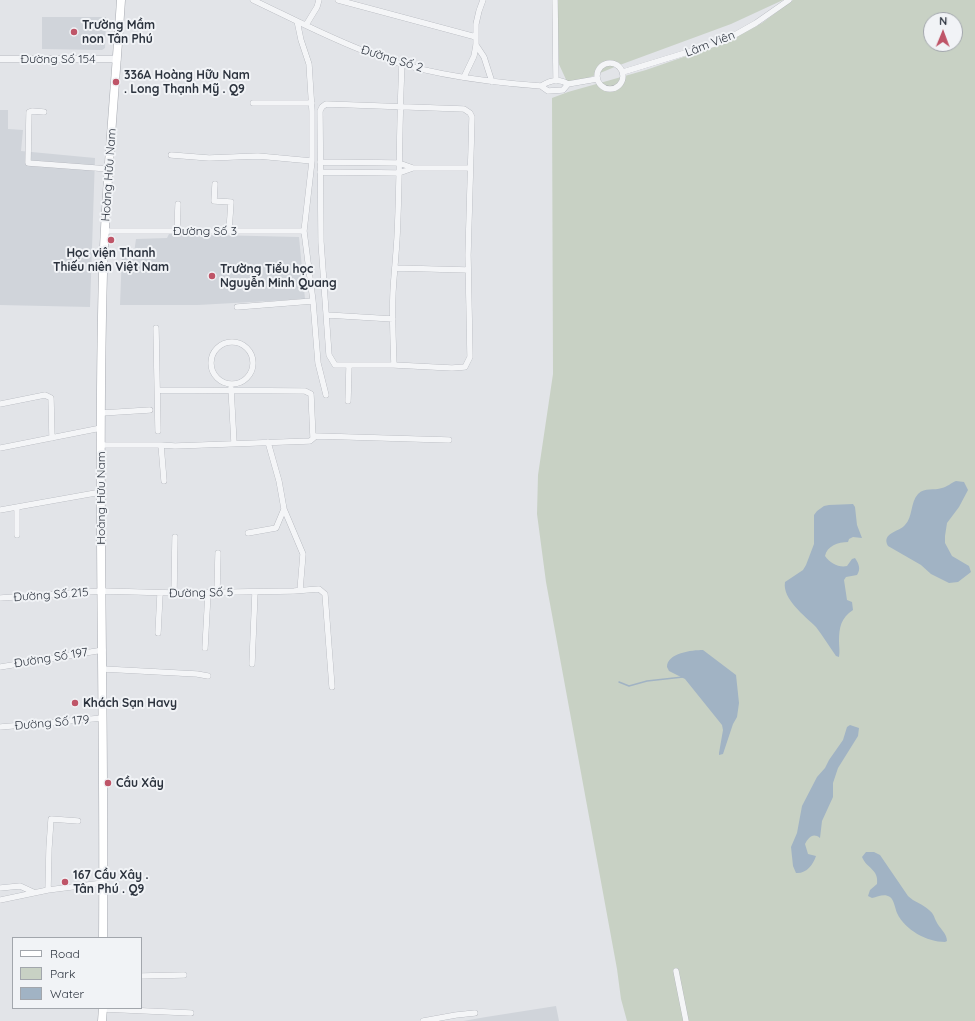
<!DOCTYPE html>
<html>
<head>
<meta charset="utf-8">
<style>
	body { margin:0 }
	#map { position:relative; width:975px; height:1021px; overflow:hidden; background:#e2e4e8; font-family:Quicksand,sans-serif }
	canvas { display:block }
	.legend { position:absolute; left:12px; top:937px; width:130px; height:72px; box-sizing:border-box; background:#f1f3f6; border:1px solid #a2a6ac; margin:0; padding:5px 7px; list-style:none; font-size:12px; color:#2c333e }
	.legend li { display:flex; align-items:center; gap:8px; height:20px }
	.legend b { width:20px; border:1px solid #a2a6ac }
	.north { position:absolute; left:923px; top:12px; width:40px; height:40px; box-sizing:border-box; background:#f1f3f6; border:1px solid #a2a6ac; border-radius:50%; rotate:1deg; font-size:11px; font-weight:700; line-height:16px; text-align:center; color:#2c333e }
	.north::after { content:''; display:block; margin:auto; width:14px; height:18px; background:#bf5568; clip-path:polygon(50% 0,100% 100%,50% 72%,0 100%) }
</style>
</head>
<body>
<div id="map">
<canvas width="975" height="1021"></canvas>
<ul class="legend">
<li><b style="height:5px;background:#fff"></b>Road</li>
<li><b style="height:11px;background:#c8d1c4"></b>Park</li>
<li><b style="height:11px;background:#a1b3c4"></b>Water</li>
</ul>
<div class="north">N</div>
</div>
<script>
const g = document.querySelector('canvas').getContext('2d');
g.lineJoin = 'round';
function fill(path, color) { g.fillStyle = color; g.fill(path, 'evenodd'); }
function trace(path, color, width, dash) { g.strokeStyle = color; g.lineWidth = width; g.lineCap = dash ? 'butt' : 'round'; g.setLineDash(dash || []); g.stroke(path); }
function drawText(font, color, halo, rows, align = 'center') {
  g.font = font + ' Quicksand,sans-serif'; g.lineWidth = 4; g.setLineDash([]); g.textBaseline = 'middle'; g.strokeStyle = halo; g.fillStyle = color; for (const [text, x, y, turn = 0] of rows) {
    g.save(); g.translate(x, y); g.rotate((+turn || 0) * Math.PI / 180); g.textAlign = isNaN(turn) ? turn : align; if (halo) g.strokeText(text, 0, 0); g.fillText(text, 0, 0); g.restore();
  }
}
const built = new Path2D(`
	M42,17H106L105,48L102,50L42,49Z
	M0,110H8V129L23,130L21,151L95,158L90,307L0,305Z
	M169,234L299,237L305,299L198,305H120L122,253H134L136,239L167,238Z
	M556,1006L559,1021H463L486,1017Z`);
const green = new Path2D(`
	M552,0H783L731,24L617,66L569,86L557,60Z
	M793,0H975V1021H627L621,999L617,969L546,582L537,514L538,475L553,374L552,98L568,92L646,70L724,43L762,23ZM931,20H955V44H931Z`);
const water = new Path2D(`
	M956,481L964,482L968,490L959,507L947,523L945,536V543L952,556L969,566L971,572L958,582L949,583L931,574L921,565L888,546C881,533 899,532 905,525C913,517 910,503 918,494C925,487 934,491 942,488C947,487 951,483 956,481Z
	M853,504L855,507L857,525L862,538L853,537L849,539L848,542C838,542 827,546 825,556C830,563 839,568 847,566L852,559L855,558C859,564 861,569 857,575L846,577L844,580L847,600L852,602L853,610C841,618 839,627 839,641C839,646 840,652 839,657L836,656C829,646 823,636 816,627C805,616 782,599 785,582L803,570L806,565L814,544V515L817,511L824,506L829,505Z
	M703,650L736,675L739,703L737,717L733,724L723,754L719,755V753L723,730L722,725L685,679L669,671L667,667C667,653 692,650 703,650Z
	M850,725L859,728L858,736L838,768L833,783V797L822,821L820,838C813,832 808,838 805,844L808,854L816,856C813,865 806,874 796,873L793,866L791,847L797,833L802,806L817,777L825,768L829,760L843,740L847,727Z
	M866,852H874L880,855L908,896C914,902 923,904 929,910C934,914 934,917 936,921C939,928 947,933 947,941L945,942C927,942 905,930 897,913C895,908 894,900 890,897C884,893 878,897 872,898L868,896L870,890L877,884C879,869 867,869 862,857Z`);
const stream = new Path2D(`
	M619,682L629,686L647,681L683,677`);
const minor = new Path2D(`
	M253,0C291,18 329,38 369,53C421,74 485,82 541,86L548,91L563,90L568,84L597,79
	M338,0L476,37
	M555,0L556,81
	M297,21L301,40L309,64L312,111V161L304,231L313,301L318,363L326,395
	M306,25L317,7L319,0
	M476,45L484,57L492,82
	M597 76a13 13 0 1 1 26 0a13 13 0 1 1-26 0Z
	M623,72L724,41L756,23L789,0
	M464,77L474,56L476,45V24L479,11L483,0
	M541,86C550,80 559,78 568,84
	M253,103H312
	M44,112L32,111L29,112L28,163L109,169
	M171,155L209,158L258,156L312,161
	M320,162L399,163L413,168
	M320,172L399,173L413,168H470
	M215,184L214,201L231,202L229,231
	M106,231H304
	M177,231L178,204
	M395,268L468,270
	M237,307L313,301
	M327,315L393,319
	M156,328L158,431
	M211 363a21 21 0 1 1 42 0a21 21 0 1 1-42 0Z
	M394,365L452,368L465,367L470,357L468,255L472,117L470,113L464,109L326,104L322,107L320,111L321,242L329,355L335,365H394C393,341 392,317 393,292C394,274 396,256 397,238C400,180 399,122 402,64
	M231,388L234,443
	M158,390L305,391L311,394L313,438
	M348,401L349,366
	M0,404L45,395L51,398L52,438
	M102,413L150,410
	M101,445H161L175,446L310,441L316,436L449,440
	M161,445L164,481
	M0,448L101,428
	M284,509L303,554L300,590
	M0,510L101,492
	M248,533L276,528L284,509L279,481L268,442
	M17,535V507
	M217,592L218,553
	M174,593L175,537
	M0,598L102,591L174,593L294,591L319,589L325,594L332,687
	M158,633L160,594
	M205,648L208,593
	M252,664L255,592
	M0,667L103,650
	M103,669L197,674L208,676
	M0,727L103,718
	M0,888L20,886L33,892
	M48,890L49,848L51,819L78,821
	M0,900L48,890L103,883
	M676,971L686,1021
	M141,976L184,975
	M103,1009L191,1013
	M423,1021L456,1015L475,1013`);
const tertiary = new Path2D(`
	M0,59H117`);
const secondary = new Path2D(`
	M103,938C105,716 97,495 103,273C106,182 115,91 121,0
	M102,1021L103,1008`);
const markers = [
	[74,32,4,"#bf5568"],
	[116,82,4,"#bf5568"],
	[111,240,4,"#bf5568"],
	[212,276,4,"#bf5568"],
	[75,703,4,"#bf5568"],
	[108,783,4,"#bf5568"],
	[65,882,4,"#bf5568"]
];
const poiNames = [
	["Trường Mầm",82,25],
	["non Tân Phú",82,39],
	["336A Hoàng Hữu Nam",124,75],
	[". Long Thạnh Mỹ . Q9",124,89],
	["Học viện Thanh",111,253,"center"],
	["Thiếu niên Việt Nam",111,267,"center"],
	["Trường Tiểu học",220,269],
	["Nguyễn Minh Quang",220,283],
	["Khách Sạn Havy",83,703],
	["Cầu Xây",116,783],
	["167 Cầu Xây .",73,875],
	["Tân Phú . Q9",73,889]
];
const streetNames = [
	["Lâm Viên",710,44,-21],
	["Đường Số 154",58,59],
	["Đường Số 2",392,59,17],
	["Hoàng Hữu Nam",109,175,-86],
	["Đường Số 3",205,231],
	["Hoàng Hữu Nam",101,498,-90],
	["Đường Số 5",201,593,-1],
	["Đường Số 215",51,595,-4],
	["Đường Số 197",51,658,-9],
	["Đường Số 179",52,723,-5]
];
fill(built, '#d0d4da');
fill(green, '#c8d1c4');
fill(water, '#a1b3c4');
trace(stream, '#a1b3c4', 1.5);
trace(minor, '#a8abb2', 6);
trace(tertiary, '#a8abb2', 8);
trace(secondary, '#a8abb2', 9);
trace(minor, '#f4f5f7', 5.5);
trace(tertiary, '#f4f5f7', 7);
trace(secondary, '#fff', 8);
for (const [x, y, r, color] of markers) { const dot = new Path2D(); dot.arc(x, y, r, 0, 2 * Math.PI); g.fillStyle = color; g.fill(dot); trace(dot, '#f1f3f6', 1.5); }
drawText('bold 12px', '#2c333e', '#f1f3f6', poiNames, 'left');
drawText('12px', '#2c333e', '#f1f3f6', streetNames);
</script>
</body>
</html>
